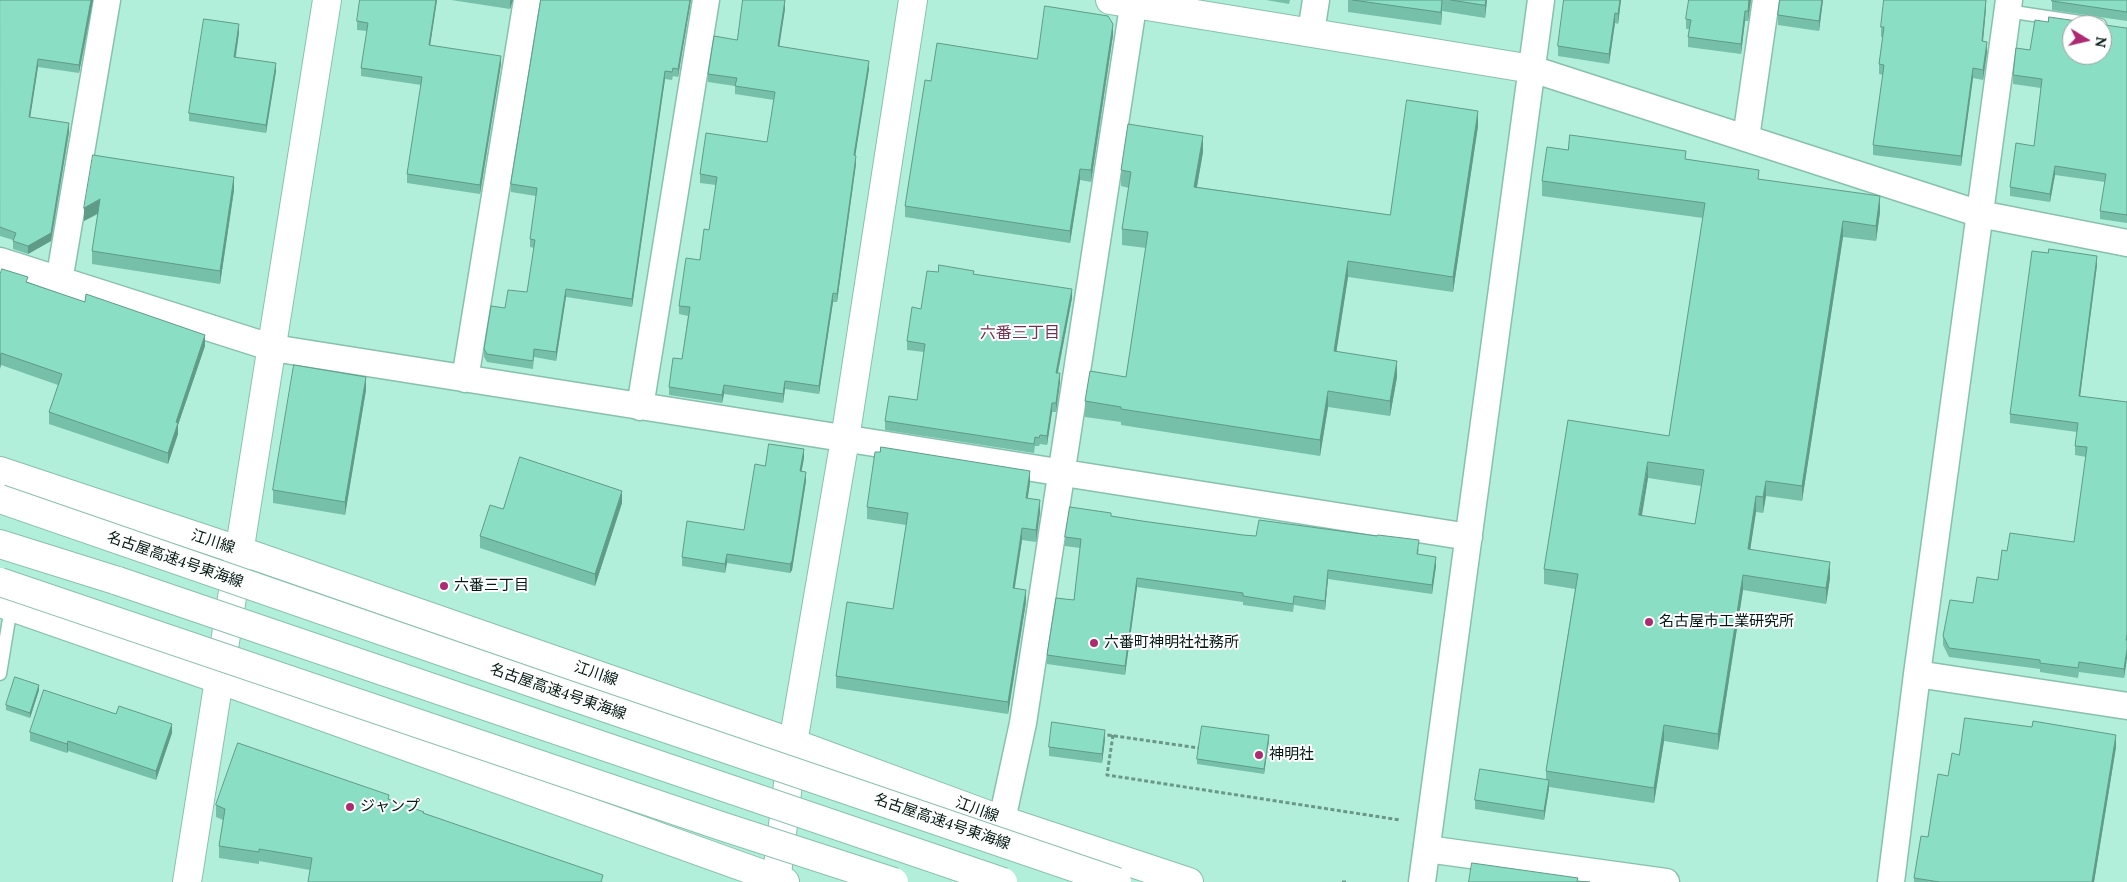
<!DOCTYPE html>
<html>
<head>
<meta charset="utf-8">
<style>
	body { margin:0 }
	#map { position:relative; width:2127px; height:882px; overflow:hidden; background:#b2efdb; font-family:Lora,serif }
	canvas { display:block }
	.north { position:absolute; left:2062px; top:15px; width:50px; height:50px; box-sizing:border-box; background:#fff; border:1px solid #9aa3a1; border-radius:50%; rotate:99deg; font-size:14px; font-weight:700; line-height:20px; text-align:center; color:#031a14 }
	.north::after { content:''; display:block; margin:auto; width:18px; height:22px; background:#ae2a72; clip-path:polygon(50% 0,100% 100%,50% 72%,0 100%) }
</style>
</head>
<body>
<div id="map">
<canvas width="2127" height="882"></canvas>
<div class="north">N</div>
</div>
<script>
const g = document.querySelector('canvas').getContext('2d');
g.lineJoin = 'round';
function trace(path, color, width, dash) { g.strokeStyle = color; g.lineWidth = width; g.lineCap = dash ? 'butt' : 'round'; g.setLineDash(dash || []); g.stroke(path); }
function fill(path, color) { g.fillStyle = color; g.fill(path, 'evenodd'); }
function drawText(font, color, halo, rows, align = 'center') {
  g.font = font + ' Lora,"Noto Sans JP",serif'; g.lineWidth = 4; g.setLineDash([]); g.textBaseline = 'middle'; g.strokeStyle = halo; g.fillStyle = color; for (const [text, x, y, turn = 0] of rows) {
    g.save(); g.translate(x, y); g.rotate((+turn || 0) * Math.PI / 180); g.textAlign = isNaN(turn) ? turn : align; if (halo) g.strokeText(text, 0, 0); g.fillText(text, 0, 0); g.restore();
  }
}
const path = new Path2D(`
	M1101,734L1199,748
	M1113,735L1107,775L1400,820
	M1342,882H1346`);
const lane = new Path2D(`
	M2007,11L2100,25
	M0,674L11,607`);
const street = new Path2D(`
	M1311,32L1316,0
	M1532,69L1980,214L2127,243
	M1746,138L1766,0
	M0,261L273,348L1469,537
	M59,281L107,0
	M465,379L527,0
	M640,407L706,0
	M1917,674L2127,706
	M1002,820L1023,723L1134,0
	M1427,849L1666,882
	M1422,882L1541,0
	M1891,882L1917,674L2009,0`);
const secondary = new Path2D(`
	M1110,0L1532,69
	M187,882C232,588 281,294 327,0
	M776,882L793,743L845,439L913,0`);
const primary = new Path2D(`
	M0,471L238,550L793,743L1002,820L1189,882
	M0,603L218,679L785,882`);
const highway = new Path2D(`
	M0,544L118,581`);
const highwayBridge = new Path2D(`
	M0,499L568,695L1117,882
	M118,581L1003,882
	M0,582L721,826L894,882`);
const wall = new Path2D(`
	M0,0H93L79,73L38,67L30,117L69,132L51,241L28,254L13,249V240L0,236Z
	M437,0L430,45L501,64L480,194L407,183V174L421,85L361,76V68L367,31L357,30V21Z
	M451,0H513L510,9Z
	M541,0H691L678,77L673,76L672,80L665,79L632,307L566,297L556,361L534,357L533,369L487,362L484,357V349L505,308L527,292L534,248L530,247V239L536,196L511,192V184Z
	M1266,0H1290L1289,4Z
	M1348,0H1487L1485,18L1442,11L1441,25L1348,12Z
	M1621,0L1618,24L1615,23L1609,64L1558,56V46Z
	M1751,0L1748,21H1745L1741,54L1688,47V37L1689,29H1686V19Z
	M1780,0H1823L1819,31L1778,25V15Z
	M2052,0H2127V21L2052,10Z
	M1986,8L1983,42L1987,52L1983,80L1973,78L1961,166L1873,155V145L1883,75L1879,74V64L1883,37H1881V27Z
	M785,9L779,46L869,69L855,156L856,164L837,302H833L819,394L785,389L783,403L724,394L722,403L669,395V387L682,359L688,316L679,314V306L700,260L709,230L716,185L700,183V174L767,142L774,100L735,94V86L708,82V74L737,40Z
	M2048,22L2126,28H2127V223L2100,219V211L2105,182L2055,175L2050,202L2010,196V187L2034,146L2041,88L2013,84V75Z
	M239,33L236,57L276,71L266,133L189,121V113Z
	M1113,35L1091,182L1080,180L1070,243L905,217V206L931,81L1037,59Z
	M1478,126L1453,292L1348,277L1336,352L1397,377L1390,416L1328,407L1320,456L1121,425V422L1085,417V401L1126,377L1146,248L1122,245V229L1129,188L1121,186V170L1203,152L1197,187L1390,215Z
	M1568,150L1686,159L1880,212L1876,241L1843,237L1802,501L1766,496L1763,513L1756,512L1750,549L1830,578L1826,604L1743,590L1718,750L1664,741L1654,803L1549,787L1544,820L1475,809V800L1546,780V771L1575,589L1544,584V569L1669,436L1703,218L1542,196V181ZM1648,478L1701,486L1695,524L1642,516Z
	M234,190L220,284L92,264V251L98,214L84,221V208Z
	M2097,265L2080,396L2127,402V658L2124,678L2079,672L2078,678L2040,672V669L1949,657L1943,645V636L1973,603L1998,580L2007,551L2074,542L2086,457L2075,455V446L2077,432L2010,423V414Z
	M938,272L974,274L1072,298L1058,373L1060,382L1056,412H1052L1047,445L1040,444L1039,446H1035L1034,453L885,430V421L917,400L924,352L907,350V341Z
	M0,275L28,282L205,346L178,425V434L168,464L49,424V412L58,385L1,365Z
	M366,390L345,515L273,503V490Z
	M804,458L801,472L806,481L792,570L790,573L727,563L725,573L682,566V557L744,530Z
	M1030,483L1027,499L1040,512L1036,542L1022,540L1014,588L1026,602L1008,714L836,688V676L893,609L906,525L867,519V507Z
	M622,503L595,586L480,548V536L503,509Z
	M1111,516L1142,521L1243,535L1419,549L1418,554L1436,566L1432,594L1328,579L1325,610L1294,605L1293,612L1243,605V602L1137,587L1125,675L1047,664V655L1074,600L1080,548L1065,546V537Z
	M39,690L30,718L6,710V705Z
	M30,732L172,733L156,780L68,751L67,753L30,741Z
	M1105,739L1102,763L1049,756V747Z
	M1269,740L1264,774L1197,764V759Z
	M2116,747L2094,882H1914V878L1948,776L1959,755Z
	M389,800L424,813L603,882L310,870L259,861V864L219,858V846L223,820L216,817V805Z`);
const shadedWall = new Path2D(`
	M91,0H93L79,73V65Z
	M436,0H437L429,53V45Z
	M511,0H513L510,9V1Z
	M690,0H691L678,77V69Z
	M785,0V9L778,55V46Z
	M1442,0V11L1441,25V12Z
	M1486,0H1487L1485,18V5Z
	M1620,0H1621L1618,24V14Z
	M1749,0H1751L1748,21V11Z
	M1822,0H1823L1819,31V21Z
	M1986,0V8L1982,51V41Z
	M1745,11V21L1741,54V44Z
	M1615,13V23L1609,64V54Z
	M239,24V33L234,65V57Z
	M1113,24V35L1091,182V170Z
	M1987,42V52L1983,80V70Z
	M501,56V64L480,194V185Z
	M38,59V67L29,125V117Z
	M869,61V69L854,164V155Z
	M276,63V71L266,133V125Z
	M1973,68V78L1961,166V156Z
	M665,71V79L632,307V299Z
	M1478,111V126L1453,292V277Z
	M69,123V132L51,241L28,254V246Z
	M1203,136V152L1194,203V187Z
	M856,156V164L837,302V294Z
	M2055,166V175L2050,202V194Z
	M1080,169V180L1070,243V231Z
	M234,177V190L220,284V271Z
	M1880,196V212L1876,241V226Z
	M100,199V212L84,221V208Z
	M1843,221V237L1802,501V486Z
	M2097,256V265L2079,405V396Z
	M1348,261V277L1334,367V351Z
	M566,289V297L556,361V352Z
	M1072,289V298L1056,381V373Z
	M833,293V302L819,394V386Z
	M205,335V346L178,425V434L168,464V453L176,422Z
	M1,353V365L0,369V357Z
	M1397,361V377L1390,416V401Z
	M1060,373V382L1056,412V403Z
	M366,377V390L345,515V502Z
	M785,381V389L783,403V394Z
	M724,385V394L722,403V395Z
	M1328,391V407L1320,456V440Z
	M1052,403V412L1047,445V436Z
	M804,449V458L800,480V471Z
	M1648,462V478L1639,531V515Z
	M1030,471V483L1026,510V498Z
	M806,472V481L792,570L790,573V564Z
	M1766,481V496L1763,513V497Z
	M622,491V503L595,586V574Z
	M1756,496V512L1748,564V549Z
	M1040,500V512L1036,542V530Z
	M1022,528V540L1013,600V588Z
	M727,554V563L725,573V564Z
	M1436,557V566L1432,594V585Z
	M1830,562V578L1826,604V588Z
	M1328,570V579L1325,610V601Z
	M1743,575V590L1718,750V734Z
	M1137,578V587L1125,675V666Z
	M1026,590V602L1008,714V702Z
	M2127,649V658L2124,678V669Z
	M39,685V690L30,718V713Z
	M172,724V733L156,780V771Z
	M1664,725V741L1654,803V788Z
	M1105,730V739L1102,763V754Z
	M1269,735V740L1264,774V769Z
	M2116,735V747L2094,882H2092Z
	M68,741V751L67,753V744Z
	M1549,780V789L1544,820V811Z`);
const building = new Path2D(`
	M0,0H91L79,65L38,59L29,117L69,123L51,233L28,246L13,241L16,233L0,227Z
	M360,0H436L429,45L501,56L480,185L407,174L422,77L361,68L368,23L357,21Z
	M541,0H690L678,69L673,68L672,72L665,71L632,299L566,289L556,352L534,349L533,361L487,354L484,349L491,306L505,308L508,290L527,292L535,240L530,239L537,188L511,184Z
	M743,0H785L778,46L869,61L854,155L856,156L837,294L833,293L819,386L785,381L783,394L724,385L722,395L669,387L673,358L682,359L690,307L679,306L686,258L700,260L704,229L709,230L717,177L700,174L706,133L767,142L775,92L735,86L737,78L708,74L714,36L737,40Z
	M1353,0H1442L1441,12Z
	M1451,0H1486L1485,5Z
	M1564,0H1620L1618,14L1615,13L1609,54L1558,46Z
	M1689,0H1749L1748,11H1745L1741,44L1688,37L1691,20L1686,19Z
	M1780,0H1822L1819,21L1778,15Z
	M1884,0H1986L1982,41L1987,42L1983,70L1973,68L1961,156L1873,145L1884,65L1879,64L1884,27H1881Z
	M2052,0H2127V12L2052,1Z
	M1045,6L1108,16L1113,24L1091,170L1080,169L1070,231L905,206L925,80L931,81L937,43L1037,59Z
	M2049,17L2126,28H2127V215L2100,211L2106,174L2055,166L2050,194L2010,187L2016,143L2034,146L2042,79L2013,75L2016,48L2030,50L2035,20L2048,22ZM2072,25H2102V55H2072Z
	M204,19L239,24L234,57L276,63L266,125L189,113Z
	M1407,100L1478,111L1453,277L1348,261L1334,351L1397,361L1390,401L1328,391L1320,440L1121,409V407L1085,401L1090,371L1126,377L1148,232L1122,229L1131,172L1121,170L1128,124L1203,136L1194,187L1390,215Z
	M1570,135L1686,151L1685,159L1759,170L1758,179L1880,196L1876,226L1843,221L1802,486L1766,481L1763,497L1756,496L1748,549L1830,562L1826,588L1743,575L1718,734L1664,725L1654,788L1546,771L1578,574L1544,569L1568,420L1669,436L1705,203L1542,181L1547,147L1568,150ZM1648,462L1704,470L1695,524L1639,515Z
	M93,155L234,177L220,271L92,251L100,199L84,208Z
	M2049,249L2097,256L2079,396L2127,402V634L2126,640H2127V649L2124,669L2079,662L2078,668L2040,663V660L1949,648L1943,636L1950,600L1973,603L1977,577L1998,580L2002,550L2007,551L2010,533L2074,542L2087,447L2075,446L2078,423L2010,414L2032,251L2048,253Z
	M939,265L974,271L973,274L1072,289L1056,373H1060L1056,403H1052L1047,436L1040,435L1039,438L1035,437L1034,444L885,421L889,396L917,400L925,344L907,341L912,307L921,309L927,271L938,272Z
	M2,269L28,277L26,282L85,302L86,294L205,335L176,422L178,423L168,453L49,412L62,374L1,353L0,357V275Z
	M294,365L366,377L345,502L273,490Z
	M769,444L804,449L800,471L806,472L792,561L790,564L727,554L725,564L682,557L687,521L744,530L755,464L765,466Z
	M881,447L1030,471L1026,498L1040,500L1036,530L1022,528L1013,588L1026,590L1008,702L836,676L847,602L893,609L908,513L867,507L875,452H880Z
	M520,457L622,491L595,574L480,536L490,505L503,509Z
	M1070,507L1111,513V516L1142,521L1243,535L1256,536L1259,520L1377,536L1378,535L1419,540L1417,554L1436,557L1432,585L1328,570L1325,601L1294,596L1293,604L1243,596V593L1137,578L1125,666L1047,655L1056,598L1074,600L1081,539L1065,537Z
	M15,677L39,685L30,713L6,705Z
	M44,690L116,714L119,706L172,724L156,771L68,741L67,744L30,732Z
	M1965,718L2032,727L2033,721L2116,735L2092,882H1940L1914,878L1921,836L1928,837L1938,774L1948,776L1952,753L1959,755Z
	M1052,722L1105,730L1102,754L1049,747Z
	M1202,726L1269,735L1264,769L1197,759Z
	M238,743L389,795L388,799L424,812L423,813L603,875L601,882H308L312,858L259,849V852L219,846L225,809L216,805Z
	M1480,769L1549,780L1544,811L1475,800Z
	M1472,863L1578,878L1577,881L1590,882H1469Z`);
const markers = [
	[444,586,5,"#ae2a72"],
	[1649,622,5,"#ae2a72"],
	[1094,643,5,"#ae2a72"],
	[1259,755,5,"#ae2a72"],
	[350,807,5,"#ae2a72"]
];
const streetNames = [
	["江川線",213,542,18],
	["名古屋高速4号東海線",175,560,19],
	["江川線",596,674,19],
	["名古屋高速4号東海線",558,692,19],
	["江川線",977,810,20],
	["名古屋高速4号東海線",942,822,19]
];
const poiNames = [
	["六番三丁目",454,586],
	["名古屋市工業研究所",1659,622],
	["六番町神明社社務所",1104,643],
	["神明社",1269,755],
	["ジャンプ",360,807]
];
const neighbourhoodNames = [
	["六番三丁目",1020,333]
];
trace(lane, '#87c1ae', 15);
trace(street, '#87c1ae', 29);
trace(secondary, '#87c1ae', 30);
trace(primary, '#87c1ae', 30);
trace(highway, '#87c1ae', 30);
trace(path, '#6a9789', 3, [4, 2.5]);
trace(lane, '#fff', 12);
trace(street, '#fff', 26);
trace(secondary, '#fff', 28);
trace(primary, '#fff', 28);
trace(highway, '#fff', 28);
trace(highwayBridge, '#87c1ae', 30, []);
trace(highwayBridge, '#fff', 28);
fill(wall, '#76bfa8');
fill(shadedWall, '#609b88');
fill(building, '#89dec3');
trace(building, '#609b88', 1);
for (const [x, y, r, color] of markers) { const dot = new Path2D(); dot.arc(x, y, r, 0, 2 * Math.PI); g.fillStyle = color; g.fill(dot); trace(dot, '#fff', 2); }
drawText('15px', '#031a14', '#fff', streetNames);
drawText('15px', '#031a14', '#fff', poiNames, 'left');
drawText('16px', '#743252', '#fff', neighbourhoodNames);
</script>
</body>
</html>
